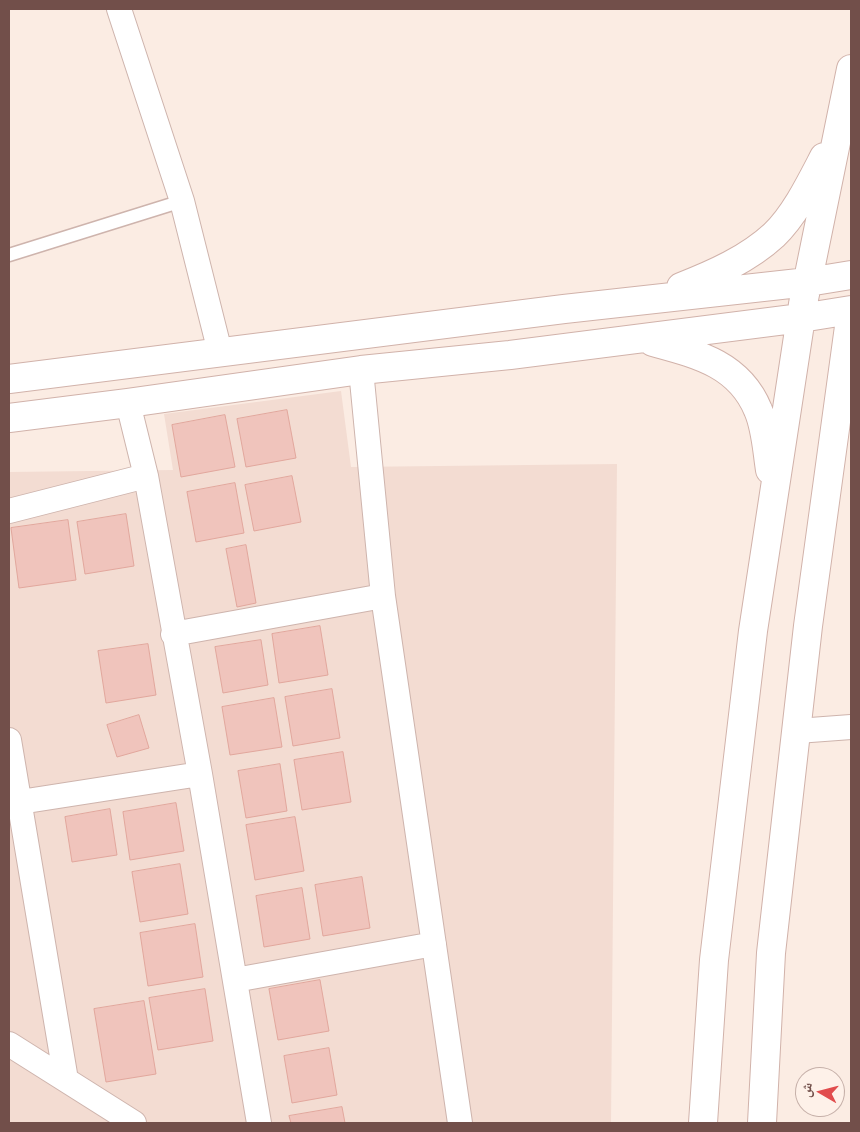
<!DOCTYPE html>
<html>
<head>
<meta charset="utf-8">
<style>
	body { margin:0 }
	#map { position:relative; width:860px; height:1132px; overflow:hidden; background:#fbece3; font-family:"Titillium Web","Noto Naskh Arabic",sans-serif }
	canvas { display:block }
	.frame { position:absolute; inset:0; border:10px solid #724f4a; pointer-events:none }
	.north { position:absolute; left:795px; top:1067px; width:50px; height:50px; box-sizing:border-box; background:#fef1e9; border:1px solid #c6b0a9; border-radius:50%; rotate:278deg; font-size:14px; font-weight:700; line-height:20px; text-align:center; color:#724f4a }
	.north::after { content:''; display:block; margin:auto; width:18px; height:22px; background:#e14c4d; clip-path:polygon(50% 0,100% 100%,50% 72%,0 100%) }
</style>
</head>
<body>
<div id="map">
<canvas width="860" height="1132"></canvas>
<div class="frame"></div>
<div class="north">ش</div>
</div>
<script>
const g = document.querySelector('canvas').getContext('2d');
g.lineJoin = 'round';
function fill(path, color) { g.fillStyle = color; g.fill(path, 'evenodd'); }
function trace(path, color, width, dash) { g.strokeStyle = color; g.lineWidth = width; g.lineCap = dash ? 'butt' : 'round'; g.setLineDash(dash || []); g.stroke(path); }
const residential = new Path2D(`
	M341,391L351,467L617,464L611,1123H9V472L173,470L164,414Z`);
const building = new Path2D(`
	M287,410L296,458L246,467L237,419Z
	M225,415L235,467L181,477L172,425Z
	M292,476L301,522L254,531L245,485Z
	M235,483L244,533L196,542L187,492Z
	M126,514L134,566L85,574L77,522Z
	M68,520L76,580L19,588L11,528Z
	M246,545L256,603L237,607L226,549Z
	M320,626L328,675L279,683L272,634Z
	M261,640L268,685L223,693L215,647Z
	M148,644L156,695L106,703L98,651Z
	M332,689L340,738L293,746L285,697Z
	M274,698L282,747L230,755L222,707Z
	M139,715L149,748L117,757L107,725Z
	M343,752L351,802L302,810L294,760Z
	M280,764L287,811L246,818L238,771Z
	M176,803L184,851L130,860L123,812Z
	M110,809L117,855L72,862L65,817Z
	M295,817L304,871L255,880L246,825Z
	M180,864L188,914L140,922L132,872Z
	M362,877L370,928L323,936L315,885Z
	M302,888L310,939L264,947L256,896Z
	M195,924L203,977L148,986L140,933Z
	M320,980L329,1031L278,1040L269,989Z
	M205,989L213,1041L158,1050L149,998Z
	M144,1001L156,1074L106,1082L94,1009Z
	M329,1048L337,1095L292,1103L284,1056Z
	M342,1107L345,1123H291L289,1116Z`);
const lane = new Path2D(`
	M9,255L182,201`);
const street = new Path2D(`
	M119,9L182,201L220,352
	M361,370L383,596L460,1123
	M128,403L146,476L200,774L259,1123
	M9,511L146,476
	M173,634L383,596
	M797,731L851,727
	M9,740L66,1080
	M20,802L200,774
	M235,980L434,944
	M9,1044L134,1123`);
const secondary = new Path2D(`
	M681,287C714,274 748,259 774,235C795,215 811,182 824,157
	M653,342C697,354 739,364 758,410C766,428 767,451 770,470
	M9,379L564,309L808,282L851,275
	M9,418L128,403L361,370L510,355L801,318L851,310
	M703,1123L714,960L753,631L803,304L851,69
	M762,1123L771,953L808,626L851,312`);
fill(residential, '#f3dcd2');
fill(building, '#f0c4bc');
trace(building, '#e2a79d', 1);
trace(lane, '#ceb4ad', 15);
trace(street, '#ceb4ad', 26);
trace(secondary, '#d1b2aa', 30);
trace(lane, '#fff', 12);
trace(street, '#fff', 24);
trace(secondary, '#fff', 28);
</script>
</body>
</html>
